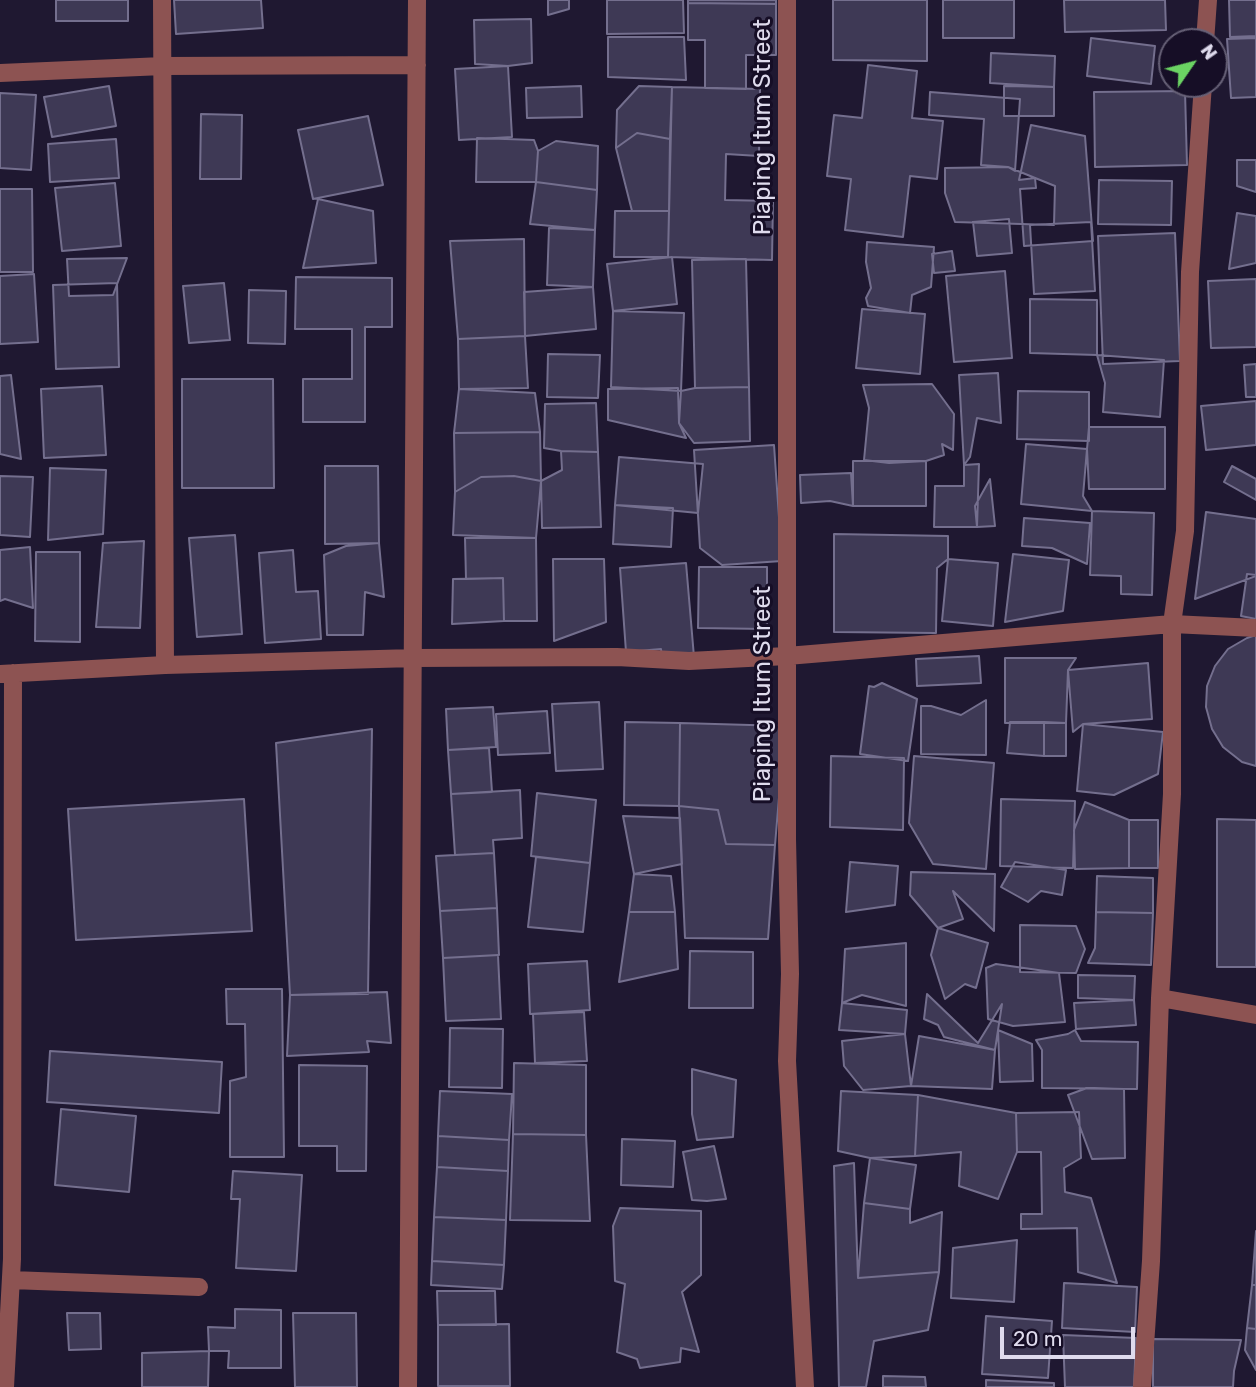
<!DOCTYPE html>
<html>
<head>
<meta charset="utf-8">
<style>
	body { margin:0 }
	#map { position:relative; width:1256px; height:1387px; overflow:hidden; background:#1f1831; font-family:Rubik,sans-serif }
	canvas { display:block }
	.north { position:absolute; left:1158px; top:28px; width:70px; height:70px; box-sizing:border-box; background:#160e26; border:2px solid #666076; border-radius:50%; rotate:55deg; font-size:19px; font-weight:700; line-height:28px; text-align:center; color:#dfdbed }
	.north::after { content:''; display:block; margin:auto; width:24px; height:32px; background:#6bd363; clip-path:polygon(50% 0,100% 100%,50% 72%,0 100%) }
	.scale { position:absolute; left:1000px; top:1327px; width:135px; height:32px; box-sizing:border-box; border:4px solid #dfdbed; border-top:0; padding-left:9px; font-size:21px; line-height:24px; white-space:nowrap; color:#dfdbed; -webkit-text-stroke:5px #160e26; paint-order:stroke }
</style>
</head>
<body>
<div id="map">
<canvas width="1256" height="1387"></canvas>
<div class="north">N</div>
<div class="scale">20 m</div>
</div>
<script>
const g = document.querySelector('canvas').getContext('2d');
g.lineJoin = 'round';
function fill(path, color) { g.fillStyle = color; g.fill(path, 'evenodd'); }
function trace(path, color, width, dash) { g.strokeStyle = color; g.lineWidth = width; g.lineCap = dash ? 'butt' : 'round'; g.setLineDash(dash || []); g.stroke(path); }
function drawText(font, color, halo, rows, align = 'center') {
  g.font = font + ' Rubik,sans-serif'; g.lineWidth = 6; g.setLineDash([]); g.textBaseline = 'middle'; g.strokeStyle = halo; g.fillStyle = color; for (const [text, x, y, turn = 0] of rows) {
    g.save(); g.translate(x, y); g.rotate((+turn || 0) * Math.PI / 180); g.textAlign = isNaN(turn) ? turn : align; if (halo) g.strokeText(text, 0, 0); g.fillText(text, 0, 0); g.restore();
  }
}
const building = new Path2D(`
	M56,0H128V21H56Z
	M174,0H261L263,28L176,34Z
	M548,0H569V9L548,15Z
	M607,0H683L684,33L607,34Z
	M688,0H776V4L688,3Z
	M833,0H927V61L833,60Z
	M943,0H1014V38H943Z
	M1064,0H1165L1166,30L1065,32Z
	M1229,0H1256V36L1230,37Z
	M688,3L776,4V55H746V89L705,88V40H688Z
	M531,19L532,63L508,66L475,64L474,20Z
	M608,37H684L686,80L608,77Z
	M1091,38L1155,46L1151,84L1087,76Z
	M1256,38V97L1231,98L1227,39Z
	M991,53L1055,56L1054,87L990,83Z
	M868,65L917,71L912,118L943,121L937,179L910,176L903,237L845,230L851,179L827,176L834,115L862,118Z
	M508,66L512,137L459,140L455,69Z
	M109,86L116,126L52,137L44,97Z
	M581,86L582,117L527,118L526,88Z
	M639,86L672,87L670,139L637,133L616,148L617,110Z
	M1004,86L1054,87V116H1004Z
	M672,87L760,89L759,156L726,154L725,200L773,201L772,260L668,257Z
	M1185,91L1187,165L1095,167L1094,92Z
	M930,92L1020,99L1015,171L1008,167L981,165L984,119L929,115Z
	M0,93L36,95L31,170L0,168Z
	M201,114L242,115L241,179H200Z
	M368,116L383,185L313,199L298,130Z
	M1031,125L1085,136L1093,241L1024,246L1020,189L1036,188L1035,178L1019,180Z
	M637,133L670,139L669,211H632L616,148Z
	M477,138L534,140L538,151L536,182H476Z
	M116,139L119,178L50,182L48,144Z
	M556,141L598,146L597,190L536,182L538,151Z
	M1237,160H1256V192L1237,186Z
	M1008,167L1055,186L1054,225L955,222L945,193V168Z
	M1099,180L1172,181L1171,225L1098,224Z
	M536,182L597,190L595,230L530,224Z
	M115,183L121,246L62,251L55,188Z
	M0,189H32L33,272H0Z
	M318,199L373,211L376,263L303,268Z
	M615,211H669L668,257H614Z
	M1237,213L1256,216V263L1229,269Z
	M1009,219L1012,253L977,256L973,222Z
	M1091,222L1095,291L1034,294L1030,225Z
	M549,228L595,230L593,287L547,285Z
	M1175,233L1180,361L1103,364L1098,236Z
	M524,239L525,336L458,339L450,241Z
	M867,242L934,247L931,287L912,295L910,313L868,306L866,298L871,288L866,262Z
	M952,251L955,271L934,273L932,254Z
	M672,257L677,304L613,311L607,264Z
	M127,258L113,295L69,296L67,259Z
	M746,259L749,387L695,388L692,260Z
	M1005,271L1012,358L954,362L946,276Z
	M34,274L38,342L0,344V276Z
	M296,277L392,278V327H365V422H303V379H352V329H295Z
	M1256,279V347L1211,348L1208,281Z
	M117,283L119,367L56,369L53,285Z
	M224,283L230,340L189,343L183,286Z
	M593,287L596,329L525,336L524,292Z
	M249,290L286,291L285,344L248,343Z
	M1030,299L1097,300V355L1030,353Z
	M862,309L925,314L920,374L856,368Z
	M613,311L684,313L681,391L611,387Z
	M525,336L528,388L459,389L458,339Z
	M548,354L600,355L598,398L547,397Z
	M1097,355L1164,360L1160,417L1103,412L1105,383Z
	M1256,364V397H1246L1244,365Z
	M998,373L1001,423L977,418L970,457L964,465L959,375Z
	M11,375L21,459L0,454V376Z
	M182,379H273L274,488H182Z
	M932,384L954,414L953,450L942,444L944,455L926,461L889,463L864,460L869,408L863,385Z
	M102,386L106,455L44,458L41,389Z
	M749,387L750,441L694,443L679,423L681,391L695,388Z
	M678,388L679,423L686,438L608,420V389Z
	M459,389L535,393L540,432L454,433Z
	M1018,391L1089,392V441L1017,439Z
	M1256,401V445L1206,450L1201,406Z
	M596,403L598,452L561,451L544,448L545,404Z
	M1089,427H1165V489H1089L1087,449Z
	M540,432L541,481L514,476L481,477L455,492L454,433Z
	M1026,444L1087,449L1083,496L1092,511L1021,504Z
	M774,445L782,561L722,565L700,548L694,450Z
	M561,451L598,452L601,527L542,528L541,481L562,470Z
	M619,457L703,464L698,513L615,505Z
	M853,461H926V506H853Z
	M979,464L977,527H934L935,486H964V465Z
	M325,466H378L379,543L325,544Z
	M1232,466L1256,479V500L1224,482Z
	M50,468L106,470L103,534L48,540Z
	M851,473L853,506L830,501L801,503L800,475Z
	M0,476L33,477L30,537L0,535Z
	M514,476L541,481L536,538L453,535L455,492L481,477Z
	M990,479L995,526L977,527L975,506Z
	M615,505L673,508L671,547L613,544Z
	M1092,511L1154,513L1152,595L1121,594V576L1090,575Z
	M1206,512L1256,519V576L1195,599Z
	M1024,518L1090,523L1087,564L1052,548L1022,546Z
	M834,534L948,536V559L937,568L936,633L834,632Z
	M235,535L242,634L197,637L189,538Z
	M465,538H536L537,621H504L503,578L466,579Z
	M144,541L140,628L96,627L103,543Z
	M379,543L384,597L365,592L363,635H327L324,555L346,546Z
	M30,547L33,608L5,599L0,601V550Z
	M293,550L296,592L318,591L321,639L265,643L259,553Z
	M36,552H80V642L35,641Z
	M1013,554L1069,560L1063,611L1005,622Z
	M553,559H604L606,622L554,641Z
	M948,559L998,563L993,626L942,621Z
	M686,563L694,657L662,659L661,649L626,652L620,568Z
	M699,567H767V629L698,628Z
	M1247,574L1256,575V619L1241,616Z
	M503,578L504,621L452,624L453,579Z
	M1256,635V766L1242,762L1223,747L1212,729L1206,707L1207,686L1215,666L1228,649L1247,638Z
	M979,656L981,683L917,686L916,659Z
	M1005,658H1076L1068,670L1066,723H1005Z
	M1148,663L1152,719L1083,724L1073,732L1068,670Z
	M882,683L917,699L908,761L860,754L869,686L874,687Z
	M986,700V755L921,754V706H931L961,715Z
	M599,702L603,769L556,771L552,704Z
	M493,707L496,747L448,750L446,709Z
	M547,711L550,753L498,755L496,714Z
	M625,722L680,723L679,806L624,805Z
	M1010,722H1044V756L1007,753Z
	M1044,722L1066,723V756H1044Z
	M680,723L785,726L775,845L726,844L718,810L679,806Z
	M1083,724L1163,732L1158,774L1114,795L1077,791Z
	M372,729L368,994L290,995L276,743Z
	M489,748L492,792L451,794L448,750Z
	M831,756L904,758L903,830L830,827Z
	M914,756L994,763L986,869L933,864L909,823Z
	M520,790L522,838L493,840L494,853L455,855L451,794Z
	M537,793L596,800L590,863L531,856Z
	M244,799L252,931L76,940L68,809Z
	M1001,799L1075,801L1073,868L1000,866Z
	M1085,802L1129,820V868L1075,869L1074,830Z
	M679,806L718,810L726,844L775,845L768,939L685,938Z
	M623,816L680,818L682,864L634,874Z
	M1217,819L1256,820V967H1217Z
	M1129,820H1158V868H1129Z
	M494,853L497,908L440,911L436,856Z
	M536,857L590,863L583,932L528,927Z
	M850,862L898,866L895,905L846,912Z
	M1015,862L1066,870L1062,895L1041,891L1028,902L1001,887Z
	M911,872L995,874L994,931L953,891L963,919L938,928L910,895Z
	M634,874L671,876L675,912H629Z
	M1097,876L1153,878V913L1096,912Z
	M497,908L499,955L443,958L440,911Z
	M629,912H675L678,969L619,982Z
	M1096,912L1153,913L1151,965L1088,963L1095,948Z
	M1020,925L1076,926L1085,949L1076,973L1020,972Z
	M938,928L988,943L976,988L965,984L945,999L931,955Z
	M906,943V1006L862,995L842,1003L845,949Z
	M690,951L753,952V1008H689Z
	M498,955L501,1019L446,1021L443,958Z
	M587,961L590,1010L530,1014L528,964Z
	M996,964L1059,973L1065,1022L1013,1026L988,1019L986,968Z
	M1078,975L1135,976L1134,1000L1078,998Z
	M226,989H282L284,1157H230V1081L246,1077L245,1024H227Z
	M387,992L391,1043L367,1041L369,1052L287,1056L290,995Z
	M927,994L978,1043L1002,1004L995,1050L944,1037L938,1025L924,1019Z
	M1134,1000L1136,1025L1076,1029L1074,1003Z
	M842,1003L907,1010L905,1034L839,1030Z
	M584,1012L587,1061L535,1063L533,1014Z
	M450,1028L503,1029L502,1088L449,1087Z
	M998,1030L1032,1044L1033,1081L1000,1082Z
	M1075,1030L1081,1041L1138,1042L1137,1089L1042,1088V1050L1036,1040L1068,1034Z
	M905,1034L911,1086L863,1090L844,1066L842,1041Z
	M919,1036L995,1050L992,1089L911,1086Z
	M50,1051L222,1062L219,1113L47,1102Z
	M514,1063L586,1065V1135L513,1134Z
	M299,1065L367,1066L366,1171H337V1146H299Z
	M692,1069L736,1080L733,1137L697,1140L692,1114Z
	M1087,1088L1124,1089L1125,1158L1092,1159L1068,1095Z
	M440,1091L512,1094L509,1140L438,1136Z
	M841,1091L918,1095L915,1156L870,1158L838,1151Z
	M918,1095L1016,1113L1017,1152L998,1199L959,1186L961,1152L915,1156Z
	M61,1109L136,1116L129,1192L55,1185Z
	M1079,1112L1081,1158L1064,1168L1065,1192L1091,1198L1117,1283L1078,1272L1077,1228L1021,1229V1214H1042L1041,1152H1017L1016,1113Z
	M513,1134L586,1135L590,1221L510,1220Z
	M438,1136L509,1140L508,1171L437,1167Z
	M622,1139L675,1141L673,1187L621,1185Z
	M714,1146L726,1199L707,1201L692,1200L683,1152Z
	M870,1158L916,1165L910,1209L864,1203Z
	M854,1163L858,1278L939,1272L928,1330L874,1341L866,1387H839L834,1166Z
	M437,1167L508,1171L506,1220L434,1217Z
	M233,1171L302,1175L296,1271L236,1268L240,1199H231Z
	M864,1203L910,1209V1223L942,1212L939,1272L858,1278Z
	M620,1208L701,1211V1275L682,1292L699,1352L681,1348L680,1362L640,1368L637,1359L617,1352L625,1284L615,1281L613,1226Z
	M434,1217L506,1220L504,1265L432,1261Z
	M1256,1231V1285H1252Z
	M1017,1240L1014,1302L951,1298L953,1248Z
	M432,1261L504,1265L502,1289L431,1285Z
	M1064,1283L1137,1287L1135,1332L1062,1328Z
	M1252,1285H1256V1329L1247,1328Z
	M437,1291H495L496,1325H438Z
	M235,1309L281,1310V1368H228L229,1351H209L208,1327L235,1328Z
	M67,1313H100L101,1349L69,1350Z
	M293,1313H356L357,1387H295Z
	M986,1316L1052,1321L1048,1378L982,1374Z
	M509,1324L510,1386H438V1325Z
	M1247,1328L1256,1329V1370L1245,1350Z
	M1063,1335L1136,1338L1134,1387H1065Z
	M1153,1339L1241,1340L1234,1371L1233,1387H1153Z
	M209,1351L208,1387H142V1353Z
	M883,1376L925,1377L926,1387H883Z
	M986,1380L1054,1383V1387H986Z`);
const minor = new Path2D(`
	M162,0L165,665
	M787,0V839L790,974L787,1061L805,1387
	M1205,42L1208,0
	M0,73L163,66L417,65
	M0,674L165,665L414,658L617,657L689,661L787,656L1172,624L1256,628
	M1160,998L1256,1015
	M11,1280L199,1287
	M5,1387L12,1259L13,673
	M408,1387L417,0
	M1142,1387L1151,1261L1160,998L1172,794V624L1185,531L1190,272L1203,84`);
const streetNames = [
	["Piaping Itum Street",763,127,-90],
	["Piaping Itum Street",763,694,-90]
];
fill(building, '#3e3955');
trace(building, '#746f8e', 2);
trace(minor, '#8d5352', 18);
drawText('24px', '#dfdbed', '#160e26', streetNames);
</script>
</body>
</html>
